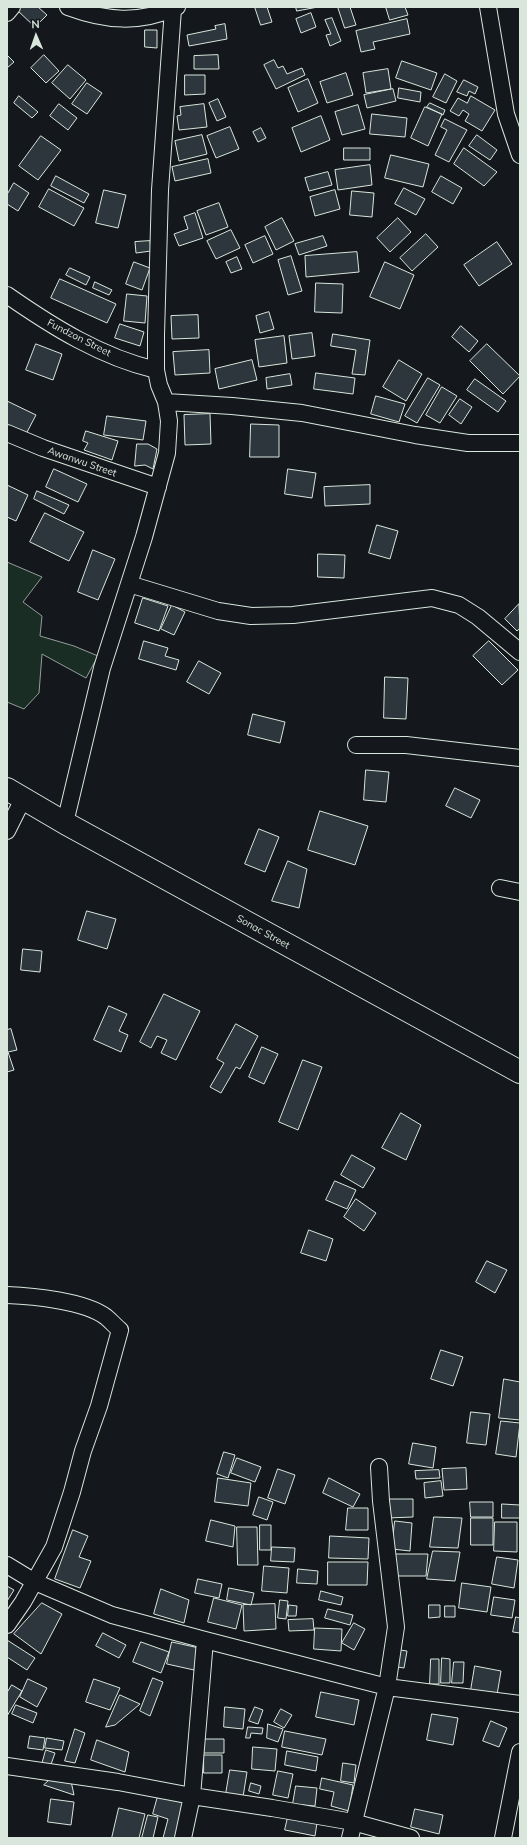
<!DOCTYPE html>
<html>
<head>
<meta charset="utf-8">
<style>
	body { margin:0 }
	#map { position:relative; width:527px; height:1845px; overflow:hidden; background:#14181c; font-family:Mulish,sans-serif }
	canvas { display:block }
	.frame { position:absolute; inset:0; border:8px solid #d8e6dc; pointer-events:none }
	.north { position:absolute; left:16px; top:16px; width:40px; height:40px; -webkit-text-stroke:3px #14181c; paint-order:stroke; rotate:358deg; font-size:11px; font-weight:700; line-height:16px; text-align:center; color:#d8e6dc }
	.north::after { content:''; display:block; margin:auto; width:14px; height:18px; background:#d8e6dc; clip-path:polygon(50% 0,100% 100%,50% 72%,0 100%) }
</style>
</head>
<body>
<div id="map">
<canvas width="527" height="1845"></canvas>
<div class="frame"></div>
<div class="north">N</div>
</div>
<script>
const g = document.querySelector('canvas').getContext('2d');
g.lineJoin = 'round';
function fill(path, color) { g.fillStyle = color; g.fill(path, 'evenodd'); }
function trace(path, color, width, dash) { g.strokeStyle = color; g.lineWidth = width; g.lineCap = dash ? 'butt' : 'round'; g.setLineDash(dash || []); g.stroke(path); }
function drawText(font, color, halo, rows, align = 'center') {
  g.font = font + ' Mulish,sans-serif'; g.lineWidth = 3; g.setLineDash([]); g.textBaseline = 'middle'; g.strokeStyle = halo; g.fillStyle = color; for (const [text, x, y, turn = 0] of rows) {
    g.save(); g.translate(x, y); g.rotate((+turn || 0) * Math.PI / 180); g.textAlign = isNaN(turn) ? turn : align; if (halo) g.strokeText(text, 0, 0); g.fillText(text, 0, 0); g.restore();
  }
}
const green = new Path2D(`
	M7,562L42,577L23,602L42,616L40,636L74,646L98,656L86,678L42,654L39,693L24,709L7,702Z`);
const building = new Path2D(`
	M20,7H38L47,15L35,27L17,10Z
	M255,7H267L272,22L261,25Z
	M296,7H318L297,11Z
	M338,7H350L356,25L345,28Z
	M386,7H405L408,15L390,20Z
	M311,13L316,27L301,33L296,19Z
	M332,18L341,41L330,46L326,35L331,34L325,20Z
	M407,19L410,34L373,42L375,49L361,52L356,31Z
	M225,24L227,39L189,46L187,35L216,29L215,26Z
	M145,30H157V48L145,47Z
	M7,55L14,62L7,68Z
	M44,55L59,71L46,83L31,68Z
	M218,55L219,69H194V56Z
	M274,60L278,68L283,66L287,74L302,68L305,75L276,89L264,65Z
	M402,61L437,73L431,90L396,78Z
	M68,65L86,80L70,99L52,83Z
	M388,69L391,89L366,93L363,73Z
	M346,73L353,95L327,103L320,82Z
	M445,74L457,81L446,103L433,97Z
	M185,75H205V94L185,95Z
	M308,79L318,103L298,112L288,88Z
	M464,80L478,87L475,94L469,91L467,96L457,92Z
	M87,83L102,93L87,114L72,104Z
	M399,88L421,92L420,102L398,98Z
	M393,89L396,101L367,108L364,95Z
	M19,96L38,112L32,118L14,103Z
	M471,96L495,110L482,131L465,121L469,114L463,110L459,116L450,111L458,98L467,103Z
	M218,99L226,117L217,121L209,103Z
	M430,103L445,110L443,115L427,107Z
	M59,104L77,118L68,130L50,116Z
	M204,104L207,127L179,130L177,116L181,115L180,107Z
	M358,105L365,129L342,135L335,112Z
	M425,107L442,114L428,146L411,138Z
	M372,114L407,118L405,137L370,134Z
	M321,116L330,140L301,152L292,128Z
	M445,119L467,130L449,162L435,155L447,130L441,127Z
	M230,127L239,149L216,158L207,136Z
	M261,128L266,138L258,142L253,132Z
	M202,135L207,154L179,161L175,141Z
	M477,135L497,150L490,160L469,146Z
	M41,136L61,150L38,180L19,166Z
	M344,148H370V160H344Z
	M464,148L497,172L484,186L454,164Z
	M391,155L429,164L423,187L385,178Z
	M208,159L211,173L175,181L172,167Z
	M370,165L372,185L338,190L335,170Z
	M328,172L332,185L309,191L305,178Z
	M56,176L89,194L84,203L51,186Z
	M441,176L462,188L453,204L432,192Z
	M14,183L29,193L18,211L7,204V195Z
	M404,188L425,199L416,215L395,204Z
	M49,189L84,208L74,226L39,207Z
	M104,190L126,195L118,228L96,223Z
	M335,190L340,209L315,216L310,197Z
	M352,191L374,193L372,217L350,215Z
	M219,203L228,227L206,235L197,211Z
	M195,213L203,238L179,246L174,234L188,229L184,217Z
	M282,218L294,241L276,250L265,227Z
	M398,218L411,232L390,252L377,238Z
	M231,230L240,248L216,259L207,241Z
	M426,234L438,247L412,271L400,258Z
	M265,236L273,254L253,263L245,245Z
	M323,236L327,246L299,255L295,244Z
	M150,241L151,251L136,253L135,242Z
	M497,242L512,264L479,286L464,265Z
	M357,252L359,272L306,277L305,256Z
	M291,256L302,291L288,295L278,260Z
	M237,257L242,269L231,273L226,262Z
	M134,262L150,268L142,290L126,284Z
	M385,262L414,275L400,309L370,297Z
	M70,268L90,277L86,285L66,275Z
	M60,279L116,304L107,323L51,298Z
	M95,282L112,290L109,295L93,288Z
	M316,283L343,284L342,313L315,312Z
	M127,294L147,296L145,323L124,321Z
	M269,312L274,329L260,333L256,316Z
	M198,315L199,338L172,339L171,316Z
	M120,324L144,332L140,346L115,338Z
	M461,326L478,341L469,352L452,337Z
	M312,333L315,356L292,359L289,336Z
	M333,334L370,340L365,375L352,374L356,350L331,346Z
	M284,336L287,363L259,367L255,340Z
	M36,344L62,354L53,380L26,370Z
	M487,344L520,376L503,394L470,361Z
	M209,350L210,373L175,375L173,352Z
	M252,360L257,380L219,389L215,369Z
	M399,360L422,374L406,401L383,387Z
	M316,373L355,378L353,394L314,389Z
	M290,374L292,385L267,389L266,378Z
	M428,378L440,385L417,423L405,416Z
	M475,379L506,401L498,412L467,390Z
	M442,387L457,396L440,423L426,415Z
	M376,396L405,404L399,422L371,414Z
	M460,399L472,407L461,424L449,415Z
	M7,401L36,415L26,434L7,425Z
	M210,414L211,444L185,445L184,415Z
	M107,416L146,421L143,440L104,435Z
	M251,424L279,425V457H250Z
	M86,431L118,441L112,460L84,450L88,443L83,441Z
	M137,444H148L157,449L153,469L145,465L135,466Z
	M54,469L87,484L78,502L46,487Z
	M288,469L316,473L312,498L285,494Z
	M7,485L28,495L16,521L7,517Z
	M370,485V504L325,506L324,487Z
	M37,491L69,505L64,514L34,499Z
	M45,513L84,532L69,561L30,542Z
	M377,525L398,531L390,559L369,553Z
	M93,550L115,559L98,600L78,592Z
	M318,554L345,555L344,578L318,577Z
	M143,598L168,606L159,631L135,623Z
	M519,604L520,628L517,631L505,619Z
	M172,605L185,612L174,635L161,629Z
	M144,641L168,648L165,656L179,660L176,670L139,659Z
	M489,641L518,670L502,685L473,656Z
	M199,661L221,673L209,694L187,682Z
	M385,677L408,678L406,719L384,718Z
	M253,714L285,722L280,743L248,735Z
	M366,770L389,772L386,802L364,800Z
	M455,788L480,800L471,818L446,806Z
	M320,811L368,826L355,865L308,850Z
	M259,829L279,837L265,872L245,864Z
	M288,861L307,869L299,908L272,901Z
	M87,911L116,919L107,949L78,940Z
	M23,949L42,951L40,972L21,970Z
	M164,994L200,1011L176,1060L161,1053L167,1040L157,1036L151,1048L140,1042Z
	M109,1006L127,1014L119,1031L128,1035L121,1052L94,1040Z
	M236,1024L258,1036L240,1069L236,1067L221,1093L210,1087L224,1063L217,1059Z
	M11,1029L17,1050L8,1052L14,1070L7,1072V1030Z
	M262,1047L278,1054L264,1084L249,1077Z
	M303,1060L322,1067L298,1130L279,1122Z
	M401,1113L421,1125L406,1160L382,1148Z
	M352,1155L375,1168L363,1188L341,1175Z
	M335,1181L356,1190L347,1209L326,1200Z
	M356,1199L376,1213L364,1231L344,1217Z
	M309,1230L333,1239L326,1261L301,1253Z
	M487,1261L507,1270L495,1293L476,1282Z
	M441,1350L463,1357L453,1386L431,1379Z
	M504,1379L520,1382V1420L499,1418Z
	M471,1412L490,1414L486,1445L467,1443Z
	M501,1421L520,1423L516,1457L496,1454Z
	M413,1443L436,1447L433,1468L409,1464Z
	M224,1452L235,1455L228,1478L217,1474Z
	M237,1458L261,1467L255,1482L231,1473Z
	M466,1468L467,1489L444,1490L442,1469Z
	M278,1469L295,1475L285,1504L268,1498Z
	M439,1470L440,1478L416,1479L415,1471Z
	M218,1478L251,1483L248,1506L215,1502Z
	M329,1478L360,1494L353,1507L323,1493Z
	M441,1481L443,1496L425,1498L424,1483Z
	M259,1497L273,1502L267,1520L253,1515Z
	M387,1499H413V1517L387,1518Z
	M470,1502H493V1517H471Z
	M502,1504L520,1505V1518H502Z
	M348,1508H368V1530H346Z
	M434,1517L462,1518L458,1548L430,1547Z
	M471,1518H493V1545H471Z
	M211,1520L235,1526L233,1547L206,1541Z
	M395,1521L412,1523L410,1551L392,1549Z
	M495,1522H517V1552L494,1551Z
	M260,1525H271V1550H260Z
	M237,1527H257L258,1565H238Z
	M73,1530L88,1536L79,1557L91,1561L80,1588L55,1579Z
	M330,1536L369,1538L368,1559L329,1558Z
	M272,1547L295,1548L294,1562L271,1561Z
	M433,1551L460,1552L455,1581L427,1579Z
	M393,1554H428L426,1576H393Z
	M497,1557L518,1560L514,1588L492,1584Z
	M328,1562H368L367,1585H328Z
	M264,1566L289,1568L287,1593L262,1591Z
	M298,1569L318,1571L317,1584L297,1583Z
	M198,1579L222,1584L219,1598L195,1593Z
	M462,1583L491,1587L487,1612L459,1608Z
	M7,1586L14,1590L7,1601Z
	M229,1588L254,1593L251,1605L227,1600Z
	M161,1589L189,1600L184,1623L154,1614Z
	M321,1591L343,1597L341,1605L319,1600Z
	M494,1597L515,1600L512,1618L491,1615Z
	M214,1598L242,1605L236,1629L208,1622Z
	M280,1600L288,1601L286,1619L278,1618Z
	M42,1603L62,1614L41,1654L14,1634Z
	M275,1604L276,1629L244,1631L243,1605Z
	M289,1605L297,1606L296,1616H288Z
	M429,1605H440V1617L429,1618Z
	M445,1606H455V1617H445Z
	M328,1609L353,1615L350,1625L325,1618Z
	M516,1617L520,1618V1633L513,1632Z
	M313,1619L314,1630L289,1631L288,1620Z
	M354,1623L365,1629L354,1650L342,1643Z
	M315,1628L342,1629L341,1651L314,1649Z
	M103,1633L126,1645L119,1658L96,1646Z
	M7,1640L35,1658L27,1670L7,1657Z
	M141,1642L169,1652L161,1673L133,1662Z
	M172,1642L199,1648L194,1670L167,1664Z
	M394,1649L407,1651L404,1668L391,1666Z
	M442,1658L450,1659V1683H441Z
	M431,1659H439V1684H430Z
	M454,1662H464L463,1683H452Z
	M475,1666L501,1671L497,1695L471,1690Z
	M153,1678L163,1682L150,1716L140,1711Z
	M28,1679L47,1688L37,1707L20,1697Z
	M94,1679L120,1688L110,1710L86,1702Z
	M12,1685L22,1691L7,1716V1693Z
	M321,1692L359,1700L354,1725L316,1717Z
	M120,1695L140,1704L115,1725L106,1727Z
	M16,1705L37,1713L33,1723L12,1714Z
	M225,1707L245,1709L243,1729L224,1727Z
	M255,1707L263,1710L258,1724L249,1721Z
	M281,1709L292,1715L284,1728L274,1722Z
	M432,1714L458,1718L453,1745L427,1740Z
	M491,1721L507,1728L499,1747L483,1741Z
	M268,1724L283,1729L278,1742L267,1738Z
	M248,1727L263,1728L262,1734L251,1733L250,1738H246Z
	M75,1729L85,1733L75,1763L65,1761Z
	M285,1731L326,1739L322,1755L282,1747Z
	M30,1736L45,1738L43,1750L28,1748Z
	M47,1738L64,1741L62,1750L45,1748Z
	M203,1739H224V1753H202Z
	M97,1740L129,1752L125,1772L91,1760Z
	M253,1747L277,1749L275,1771L252,1769Z
	M46,1750L55,1753L49,1770L41,1768Z
	M287,1751L318,1757L316,1771L285,1765Z
	M204,1755H222V1773H204Z
	M343,1763L356,1765L354,1783L341,1781Z
	M230,1770L247,1772L243,1797L226,1794Z
	M278,1771L293,1774L288,1798L273,1795Z
	M54,1776L71,1781L74,1795L44,1785Z
	M322,1778L353,1785L349,1811L331,1806L334,1792L320,1789Z
	M251,1783L261,1786L259,1794L249,1791Z
	M296,1786L317,1788L315,1806L293,1804Z
	M158,1796L188,1804L179,1838H163L168,1819L153,1814Z
	M51,1799L74,1802L71,1825L48,1822Z
	M119,1808L145,1814L139,1838H112Z
	M415,1809L443,1815L439,1834L411,1827Z
	M148,1815L158,1817L153,1838H142Z
	M288,1817L317,1823L315,1836L285,1830Z`);
const minor = new Path2D(`
	M68,7C106,21 139,24 177,7
	M488,7L506,114L520,155
	M7,13L12,7
	M7,295C53,327 101,357 156,370
	M166,402L232,406L302,413L415,435L468,443H520
	M7,433L43,448L158,487
	M129,584L218,611L251,616L293,615L432,598L459,605L478,617L520,652
	M356,745H406L520,758
	M65,823L102,668L144,537L167,453L169,421L166,402L159,385L156,370V335L160,190L173,9
	M7,831L23,799
	M500,888L520,892
	M7,1295C33,1296 85,1301 106,1317C111,1321 115,1326 120,1330L99,1406L83,1451L72,1492L54,1547L23,1602L7,1625
	M7,1565L35,1582L112,1615L205,1640L387,1687L520,1704
	M7,1766L118,1782L192,1796L272,1808L353,1822L411,1838
	M183,1838L192,1796L205,1640
	M350,1838L387,1687L396,1627L381,1501L379,1467
	M503,1838L520,1752`);
const highway = new Path2D(`
	M7,789L65,823L520,1072`);
const streetNames = [
	["Fundzon Street",79,338,27],
	["Awanwu Street",82,462,19],
	["Sonac Street",263,932,29]
];
fill(green, '#1a2d24');
trace(green, '#939e99', 1);
fill(building, '#2c363c');
trace(building, '#d8e6dc', 1);
trace(minor, '#d8e6dc', 18);
trace(highway, '#d8e6dc', 24);
trace(minor, '#14181c', 16);
trace(highway, '#14181c', 22);
drawText('10px', '#d8e6dc', '#14181c', streetNames);
</script>
</body>
</html>
